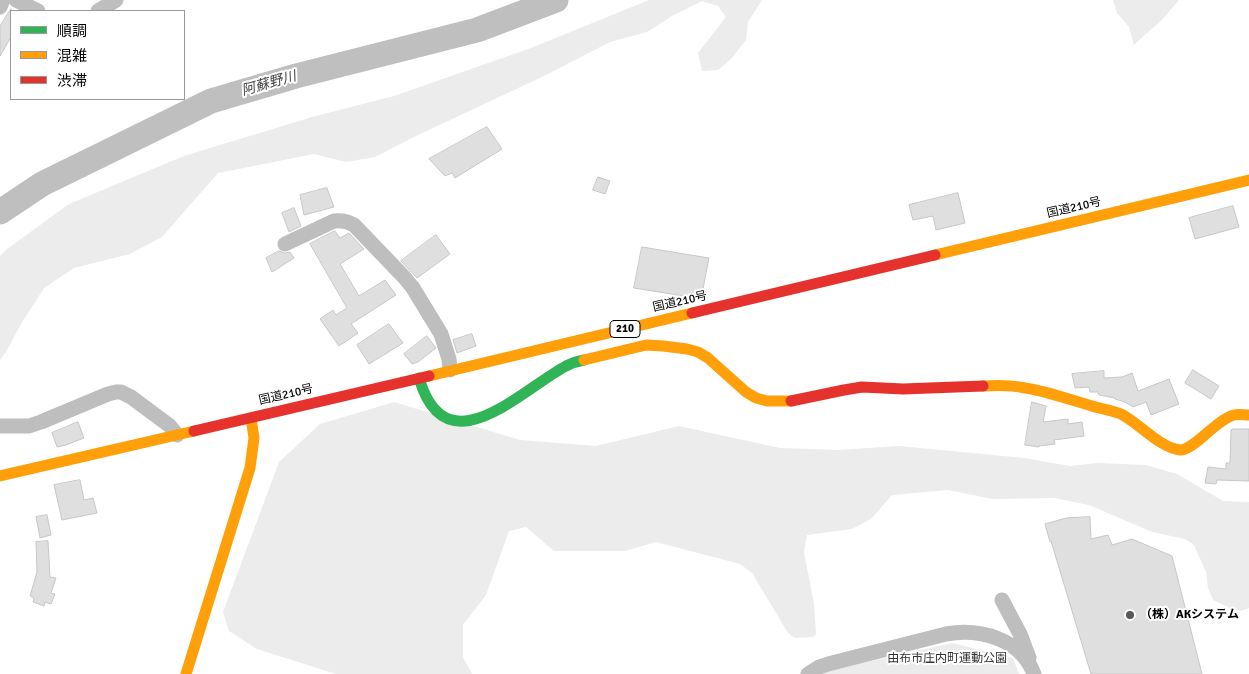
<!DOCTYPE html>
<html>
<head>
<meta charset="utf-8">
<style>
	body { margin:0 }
	#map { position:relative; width:1249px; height:674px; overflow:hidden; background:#fff; font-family:Signika,"Noto Sans JP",sans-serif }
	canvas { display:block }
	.legend { position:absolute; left:10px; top:10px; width:175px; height:90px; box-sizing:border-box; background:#fff; border:1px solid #999; margin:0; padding:6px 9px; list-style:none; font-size:15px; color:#000 }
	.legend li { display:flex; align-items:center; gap:10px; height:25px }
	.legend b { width:25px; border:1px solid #999 }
</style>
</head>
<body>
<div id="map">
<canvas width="1249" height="674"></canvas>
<ul class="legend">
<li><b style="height:6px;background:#30b455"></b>順調</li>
<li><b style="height:6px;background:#ff9f0a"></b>混雑</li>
<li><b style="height:6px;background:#e5322d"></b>渋滞</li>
</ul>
</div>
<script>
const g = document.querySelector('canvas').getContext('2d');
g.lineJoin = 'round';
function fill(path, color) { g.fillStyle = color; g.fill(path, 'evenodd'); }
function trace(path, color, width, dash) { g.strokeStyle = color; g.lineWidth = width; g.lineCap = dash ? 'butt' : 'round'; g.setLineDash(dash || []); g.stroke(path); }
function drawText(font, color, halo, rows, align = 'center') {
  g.font = font + ' Signika,"Noto Sans JP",sans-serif'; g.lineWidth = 4; g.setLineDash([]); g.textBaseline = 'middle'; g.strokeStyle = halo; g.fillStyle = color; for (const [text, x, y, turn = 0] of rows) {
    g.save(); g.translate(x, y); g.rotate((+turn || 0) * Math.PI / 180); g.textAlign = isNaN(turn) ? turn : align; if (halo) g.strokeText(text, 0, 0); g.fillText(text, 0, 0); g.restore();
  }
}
const green = new Path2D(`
	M649,0H762L748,22L746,40L731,59L718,70L702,71L698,53L726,17L718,6L702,1L672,16L647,32L610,42L546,75L416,136L375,157L346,162L314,154L218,173L162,237L130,254L74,268L44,288L21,324L6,352L0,360V256L7,249L69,204L184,156L312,117L394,96L531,48Z
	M1113,0H1179L1161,21L1148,32L1134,45L1129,27L1117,13Z
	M394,402L520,440L596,446L679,426L780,448L838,450L899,446L1024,458L1070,466L1097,463L1146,465L1177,474L1223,501L1249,502V608L1241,611L1230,608L1213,600L1208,588L1206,572L1194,545L1185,539L1152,532L1089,505L1054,498L993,499L948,490L892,495L871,519L852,529L807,535L804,552L814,604L816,634L813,637L795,638L788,633L752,573L740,564L656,542L625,551H554L526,527L509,531L486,595L463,625V657L472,674H336L257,649L229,631L223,612L279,462L320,424Z
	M952,643L1013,658L1019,674H822L831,670Z`);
const river = new Path2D(`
	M0,212L42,184L211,101L296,76L477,30L556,0`);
const building = new Path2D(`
	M11,9V37L0,56V26Z
	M487,127L502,149L455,178L452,173L445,176L429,159Z
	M598,177L610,181L605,194L593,190Z
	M327,188L334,207L304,215L300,195Z
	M958,193L965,223L936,230L933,216L913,220L909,205Z
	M1233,206L1239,227L1195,239L1189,218Z
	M294,208L301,226L289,232L282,213Z
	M335,231L340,238L349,233L364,249L340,264L359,296L385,280L396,295L351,324L358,333L339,346L320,319L333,310L336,315L347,308L310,244Z
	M436,235L450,254L417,278L401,261Z
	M642,247L709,258L702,294L690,297L634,288Z
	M279,251L285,253L290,252L294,258L272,272L266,258Z
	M389,324L403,343L369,364L357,345Z
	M472,334L476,346L457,353L453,340Z
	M427,336L436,348L418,362L412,364L404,354Z
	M1193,370L1219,386L1211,399L1185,383Z
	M1104,371V378L1122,377L1132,373L1138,391L1169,379L1179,404L1151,415L1146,402L1133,407L1125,402L1115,399V398L1099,395L1098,392H1090L1089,387L1075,388L1072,374Z
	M1032,402L1046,406L1043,422L1068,419V424L1082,422L1084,436L1054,440L1055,444L1039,446V447L1025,445Z
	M78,422L84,438L66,445L57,447L52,433Z
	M1233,429H1249V481L1217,480L1216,484L1205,483L1208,467L1226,469V463H1230L1231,430Z
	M80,480L84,500L93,498L97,513L62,520L54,485Z
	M47,515L51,535L40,538L36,517Z
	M1090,517L1091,539L1108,535L1112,545L1132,539L1172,556L1202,674H1091L1051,541L1050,542L1045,524L1066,518Z
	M48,541L50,577L56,578L51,593L55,594L51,604L45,602L44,606L33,602L34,598L30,596L37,572L36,542Z`);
const street = new Path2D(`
	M16,0L38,11
	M0,7L3,0
	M98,11L116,0
	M285,244L334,221C342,220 347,221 354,225L404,277L413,288L441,334L449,359L450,370
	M0,426H29L41,422L108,394L116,392H121L131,397L170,426L177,435
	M1002,600L1020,634L1029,658
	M808,674L819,667L828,664L946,634C980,628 1021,639 1034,674`);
const fast = new Path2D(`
	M419,378C446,470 521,390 566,366C572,363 578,361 584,360`);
const slow = new Path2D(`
	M935,255L1249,180
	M584,360L646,345L663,346L687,349L698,352L708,358L746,392L756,398L767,401H791
	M429,376L692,313
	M983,386C997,385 1011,385 1025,388C1047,391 1070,400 1092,406C1101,409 1112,410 1121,414C1139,423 1160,448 1180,450C1193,451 1217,419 1234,415C1238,414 1244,415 1249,415
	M0,476L194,431
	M186,674L250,468L254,438L251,418`);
const jam = new Path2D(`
	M692,313L935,255
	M791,401L844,390L862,387L903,389L983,386
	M194,431L429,376`);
const markers = [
	[1130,615,5,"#595959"]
];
const shields = [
	[625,329,30]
];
const shieldNames = [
	["210",625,329]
];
const streetNames = [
	["国道210号",1074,208,-13],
	["国道210号",680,302,-13],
	["国道210号",286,395,-13]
];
const poiNames = [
	["（株）AKシステム",1140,615]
];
const parkNames = [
	["由布市庄内町運動公園",947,659]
];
const waterNames = [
	["阿蘇野川",269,84,-16]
];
fill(green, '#ececec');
trace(river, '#bfbfbf', 25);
fill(building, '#dfdfdf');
trace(building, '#c7c7c7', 1);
trace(street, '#bebebe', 15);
trace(fast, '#30b455', 11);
trace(slow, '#ff9f0a', 11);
trace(jam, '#e5322d', 11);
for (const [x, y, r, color] of markers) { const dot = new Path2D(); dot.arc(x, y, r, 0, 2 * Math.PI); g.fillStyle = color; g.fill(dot); trace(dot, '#fff', 2); }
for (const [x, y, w] of shields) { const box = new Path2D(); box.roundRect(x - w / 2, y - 8.5, w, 17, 4); g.fillStyle = '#fff'; g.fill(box); trace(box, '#000', 1); }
drawText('bold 11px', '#000', null, shieldNames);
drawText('12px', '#000', '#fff', streetNames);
drawText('bold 12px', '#000', '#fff', poiNames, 'left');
drawText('12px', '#333', '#fff', parkNames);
drawText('italic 14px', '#444', '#fff', waterNames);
</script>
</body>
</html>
